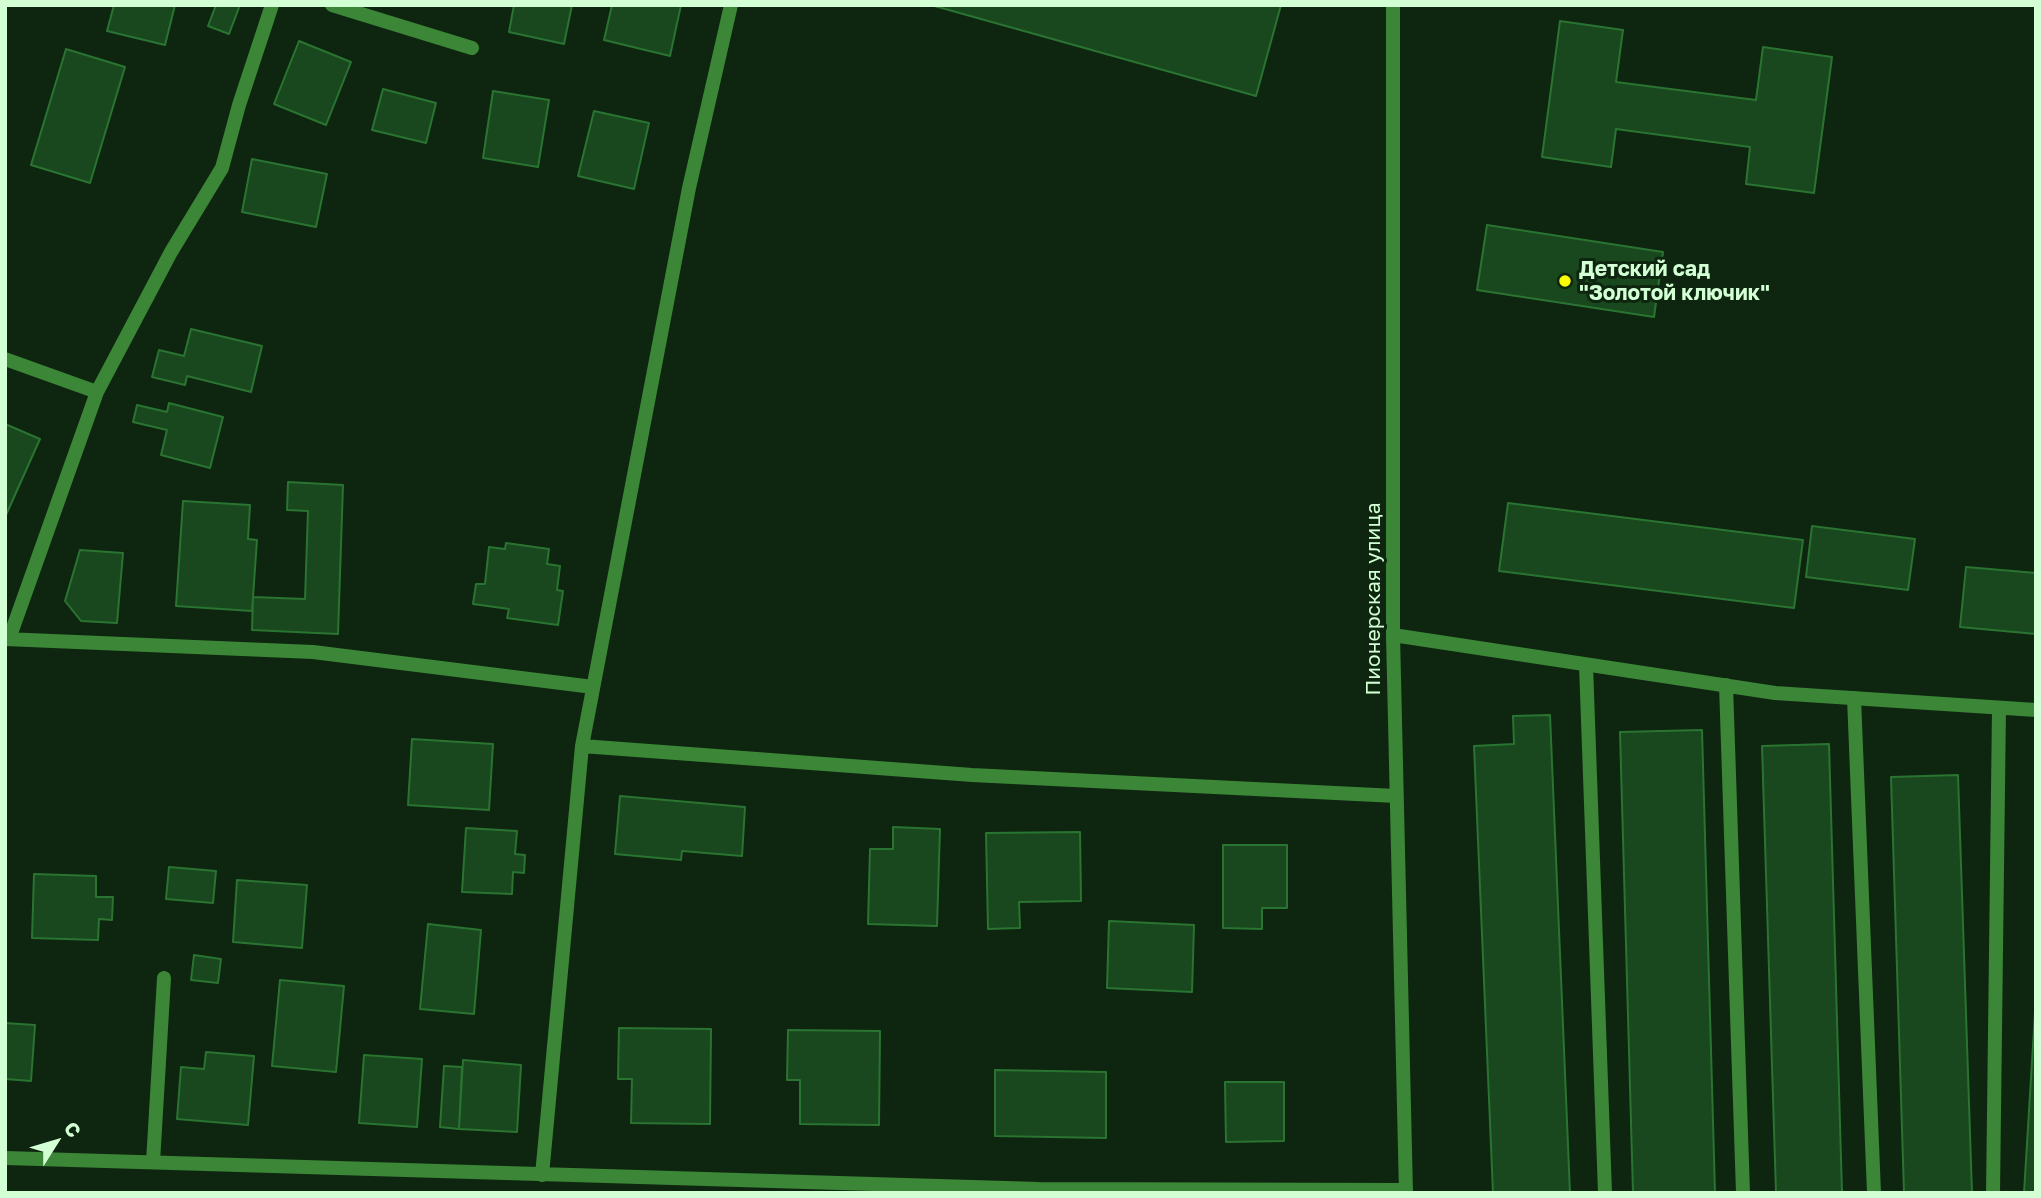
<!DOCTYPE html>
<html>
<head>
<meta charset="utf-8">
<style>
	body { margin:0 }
	#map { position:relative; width:2041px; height:1198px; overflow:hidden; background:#0e250f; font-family:"Golos Text",sans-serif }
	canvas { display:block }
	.frame { position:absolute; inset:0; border:7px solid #d2ffd3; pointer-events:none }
	.north { position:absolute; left:21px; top:1107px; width:70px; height:70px; -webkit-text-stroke:5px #0e250f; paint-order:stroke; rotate:53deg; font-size:19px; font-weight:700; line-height:28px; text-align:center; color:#d2ffd3 }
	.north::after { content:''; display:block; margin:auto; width:24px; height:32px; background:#d2ffd3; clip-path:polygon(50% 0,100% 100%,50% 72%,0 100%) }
</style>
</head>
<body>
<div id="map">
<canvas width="2041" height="1198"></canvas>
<div class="frame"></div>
<div class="north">С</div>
</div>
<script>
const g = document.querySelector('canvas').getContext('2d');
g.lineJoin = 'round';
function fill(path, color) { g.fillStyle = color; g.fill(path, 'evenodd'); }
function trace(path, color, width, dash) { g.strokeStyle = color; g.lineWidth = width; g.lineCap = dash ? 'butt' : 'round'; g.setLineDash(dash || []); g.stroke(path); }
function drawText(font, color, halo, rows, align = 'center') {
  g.font = font + ' "Golos Text",sans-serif'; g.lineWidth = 6; g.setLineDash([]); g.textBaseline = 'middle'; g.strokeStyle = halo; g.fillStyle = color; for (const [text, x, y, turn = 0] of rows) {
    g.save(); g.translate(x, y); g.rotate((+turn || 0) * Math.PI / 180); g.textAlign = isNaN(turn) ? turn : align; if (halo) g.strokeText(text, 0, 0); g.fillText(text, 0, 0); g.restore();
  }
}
const building = new Path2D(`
	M114,5H175L165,45L107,31Z
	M216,5H240L229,34L208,26Z
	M514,5H572L564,44L509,32Z
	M612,5H681L670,56L604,40Z
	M931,5H1281L1256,96Z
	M1560,21L1623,30L1616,82L1756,100L1763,47L1832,57L1814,193L1746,184L1750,147L1616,129L1611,167L1542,157Z
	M299,41L351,62L326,125L274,104Z
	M66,49L125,67L90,183L31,165Z
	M383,89L436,103L426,143L372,130Z
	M493,91L549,100L538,167L483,158Z
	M594,111L649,123L634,189L578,176Z
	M252,159L327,174L316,227L242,212Z
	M1487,225L1663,252L1654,317L1477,290Z
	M191,329L262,346L251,392L187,376L185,385L152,377L159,350L184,356Z
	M169,403L223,417L210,468L161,455L167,430L133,422L137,405L167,412Z
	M5,424L40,439L6,515H5Z
	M288,482L343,485L338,634L252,630L253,597L305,599L308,511L287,510Z
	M183,501L250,505L248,539L257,540L252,611L176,606Z
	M1508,503L1803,540L1794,608L1499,571Z
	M1812,526L1915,539L1908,590L1806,577Z
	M506,543L549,549L547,564L560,566L557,590L563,591L558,625L507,618L509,609L473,604L476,584H485L489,547L505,549Z
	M80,550L123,553L117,623L81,621L65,601Z
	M1966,567L2036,573V634L1960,627Z
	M1550,715L1570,1193H1493L1474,746L1514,744L1513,716Z
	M1702,730L1715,1193H1633L1620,732Z
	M412,739L493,744L489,810L408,805Z
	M1829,744L1842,1193H1776L1762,746Z
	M1958,775L1972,1193H1904L1891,777Z
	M620,796L745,807L742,856L682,851L681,860L615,854Z
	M893,827L940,829L937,926L868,924L870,849H893Z
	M466,828L517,831L515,854L525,855L524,873L513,872L512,894L462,892Z
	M1080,832L1081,901L1019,902L1020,928L988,929L986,833Z
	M1223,845H1287V908H1262V929L1223,928Z
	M169,867L216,871L213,903L166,899Z
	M34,874L96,876V897H113L112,920L99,919L98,940L32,938Z
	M237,880L307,885L302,948L233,942Z
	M1109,921L1194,925L1192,992L1107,988Z
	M428,924L481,930L474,1014L420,1009Z
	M194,955L221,959L218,983L191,980Z
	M280,980L344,986L336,1072L272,1066Z
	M2036,996V1193H2024Z
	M5,1023L35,1025L31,1081L5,1079Z
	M619,1028L711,1029L710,1124L631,1123L632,1079H618Z
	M788,1030L880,1031L879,1125L800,1124V1080H787Z
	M206,1052L254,1056L248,1125L177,1119L181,1067L204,1069Z
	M364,1055L422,1059L417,1127L359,1123Z
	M463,1060L521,1065L517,1132L459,1129Z
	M444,1066L462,1067L459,1129L440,1127Z
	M995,1070L1106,1072V1138L995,1136Z
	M1225,1082H1284V1141L1226,1142Z`);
const service = new Path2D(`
	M332,5L472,48
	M1586,665L1605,1193
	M1726,685L1743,1193
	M1854,698L1874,1193
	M153,1162L164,978
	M1993,1193L1999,708`);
const minor = new Path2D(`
	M5,359L97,392
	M1393,635L1775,693L2036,710
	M5,639L313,652L593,687
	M9,639L97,392L171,252L222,168L239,105L272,5
	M582,746L972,775L1396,796
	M5,1158L1039,1189L1406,1190
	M542,1175L582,746L689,188L731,5`);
const tertiary = new Path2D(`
	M1393,5V635L1406,1193`);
const markers = [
	[1565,281,7,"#fcfd00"]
];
const poiNames = [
	["Детский сад",1579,269],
	["\"Золотой ключик\"",1579,293]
];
const streetNames = [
	["Пионерская улица",1373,599,-90]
];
fill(building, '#19471e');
trace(building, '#2a7432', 2);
trace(service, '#3b8637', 14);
trace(minor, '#3b8637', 14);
trace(tertiary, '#3b8637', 14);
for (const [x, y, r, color] of markers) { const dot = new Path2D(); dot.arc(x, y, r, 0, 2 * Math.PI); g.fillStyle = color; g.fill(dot); trace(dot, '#0e250f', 2.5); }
drawText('bold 21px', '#d2ffd3', '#0e250f', poiNames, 'left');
drawText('21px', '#d2ffd3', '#0e250f', streetNames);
</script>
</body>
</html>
